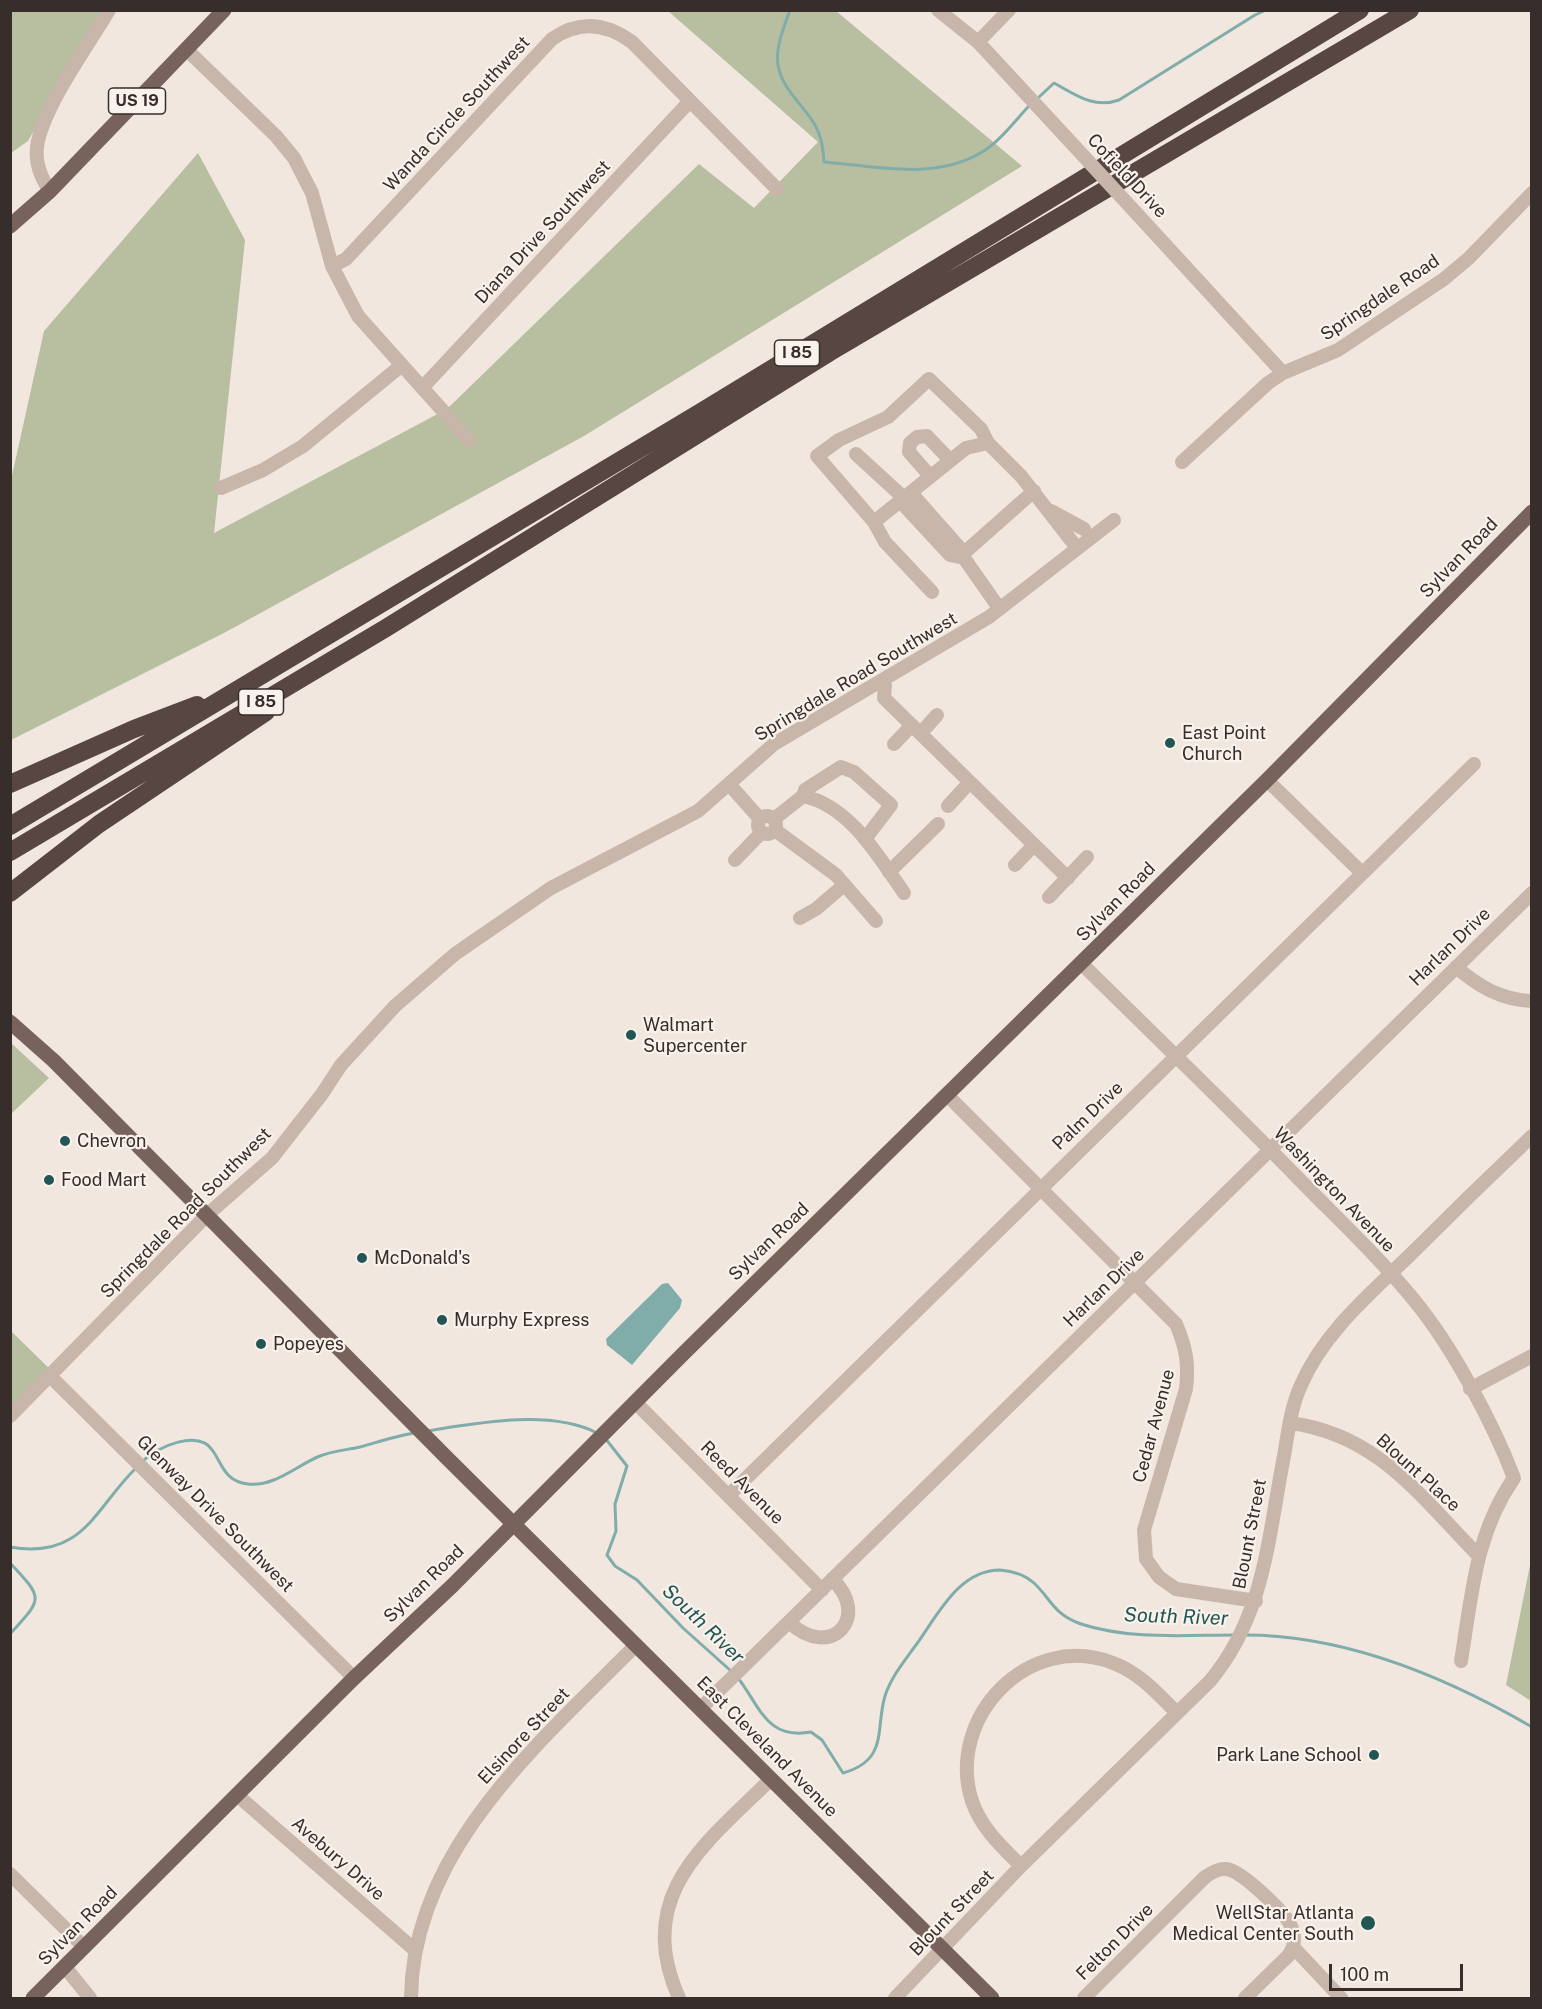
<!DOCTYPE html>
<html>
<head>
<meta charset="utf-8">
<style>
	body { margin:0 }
	#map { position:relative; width:1542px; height:2009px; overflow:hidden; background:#f1e7df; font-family:"Public Sans",sans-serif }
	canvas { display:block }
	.frame { position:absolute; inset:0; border:12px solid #372d2a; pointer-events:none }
	.scale { position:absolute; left:1329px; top:1964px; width:134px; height:27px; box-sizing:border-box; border:3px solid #372d2a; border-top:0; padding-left:8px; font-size:18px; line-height:21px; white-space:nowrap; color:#372d2a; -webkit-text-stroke:4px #f9f1eb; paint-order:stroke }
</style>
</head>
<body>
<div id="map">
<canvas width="1542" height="2009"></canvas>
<div class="frame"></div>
<div class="scale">100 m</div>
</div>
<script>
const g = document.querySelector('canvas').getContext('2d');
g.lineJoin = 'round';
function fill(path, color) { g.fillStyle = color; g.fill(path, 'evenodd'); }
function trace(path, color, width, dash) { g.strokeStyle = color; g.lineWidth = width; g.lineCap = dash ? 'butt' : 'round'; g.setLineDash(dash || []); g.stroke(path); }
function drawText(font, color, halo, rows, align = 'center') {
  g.font = font + ' "Public Sans",sans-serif'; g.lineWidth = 4.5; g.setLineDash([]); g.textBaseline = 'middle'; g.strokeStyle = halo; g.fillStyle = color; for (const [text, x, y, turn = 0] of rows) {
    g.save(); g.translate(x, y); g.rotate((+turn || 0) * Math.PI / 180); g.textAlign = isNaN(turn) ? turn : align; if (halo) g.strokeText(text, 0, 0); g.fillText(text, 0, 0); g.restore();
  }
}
const green = new Path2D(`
	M11,11H101L28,141L11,153Z
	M668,11H836L1022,166L584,436L224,633L11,740V480L44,331L198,153L245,240L214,533L447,409L699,164L754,208L818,142Z
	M11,1043L49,1078L11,1114Z
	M11,1331L58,1377L11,1423Z
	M1531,1560L1532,1701H1531L1506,1685Z`);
const water = new Path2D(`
	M668,1283L682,1300L680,1308L632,1365L607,1345L606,1339L662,1284Z`);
const stream = new Path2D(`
	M790,10C784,26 775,49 778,65C782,90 804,105 815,125C822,137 823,149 824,162C875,166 935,181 982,152C999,142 1014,122 1028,107
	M1039,97L1054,83C1076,95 1094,109 1119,100L1255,15L1266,10
	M427,1431C477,1423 550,1409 597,1433
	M605,1438L627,1466L615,1504L616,1531L607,1555L615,1566L637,1580L683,1628L731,1671
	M143,1461C157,1447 199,1428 213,1451C223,1466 225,1481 248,1484C275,1487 297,1465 320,1456C332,1451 347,1450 360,1447C378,1442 396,1436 414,1433
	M10,1547C83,1560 95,1508 136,1468
	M10,1563C44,1599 43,1598 10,1634
	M1245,1635C1345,1635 1446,1677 1532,1727
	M738,1678C760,1706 766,1740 811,1732L822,1740L843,1773C889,1760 875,1729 885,1696C891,1678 902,1664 913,1649C936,1619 957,1570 1000,1570C1012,1571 1025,1575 1034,1583C1051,1599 1054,1615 1081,1624C1130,1640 1185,1635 1235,1635`);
const minor = new Path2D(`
	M938,10L978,42L1065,136
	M978,42L1009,10
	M186,49L276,136L294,158L312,193L332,266L358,316L469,440
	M50,191C41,178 35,164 37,147C42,108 88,46 109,10
	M1138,215L1283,373
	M332,266L346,259L552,39C579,20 606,23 632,42L777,189
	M422,388L690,101
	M856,454L904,498
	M1182,462L1268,383L1283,373L1338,350L1444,279L1469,258L1532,193
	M930,476L909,452L910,443L917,437L927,436L950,460
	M221,488L263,470L303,446L402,365
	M911,493L964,553V558L999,608
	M900,501L950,555L964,558
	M1051,511L1084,529
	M874,522L966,448L988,443L1021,476L1077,548
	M964,553L1034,491
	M932,592L885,542L874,522L817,456L839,440L888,417L929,379L981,429L988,443
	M885,686L884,698L1068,878
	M921,733L937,715
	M894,744L912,725
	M1267,780L1362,873
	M729,784L760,819
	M803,796L805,790L841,767L854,772L891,805L865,839
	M948,806L969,783
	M758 825a9 9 0 1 1 18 0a9 9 0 1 1-18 0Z
	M774,819L803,796C850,806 878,856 904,893
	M775,830L836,875L876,921
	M735,860L762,832
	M1015,865L1034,845
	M889,872L938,824
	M1049,897L1087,857
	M800,918L816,909L844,885
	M1081,963C1154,1035 1227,1105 1298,1178C1337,1218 1379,1257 1414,1300C1452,1346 1493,1423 1514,1478C1475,1534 1472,1595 1461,1661
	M1456,967C1478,986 1501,1000 1532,1001
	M947,1095L1176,1324C1186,1347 1189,1364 1186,1389L1144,1530L1146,1559L1159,1577L1176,1589L1256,1601
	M50,1376L354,1678
	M1470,1389L1532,1356
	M635,1402L822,1590
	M10,1416L207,1215L272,1158L322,1094L341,1065L395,1006L455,954L551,888L698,811L774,744L989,617L1114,520
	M1290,1423C1377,1434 1420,1496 1478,1555
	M729,1495L1474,764
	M789,1622C831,1662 872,1616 832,1579
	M701,1708L1532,893
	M237,1795L416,1951
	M1021,1866C1002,1847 981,1828 972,1801C945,1718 1029,1630 1113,1663C1140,1673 1158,1694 1177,1713
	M10,1874L84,1947
	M1293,1947L1341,1998
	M65,1967L90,1998
	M411,1998C412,1850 540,1742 636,1645
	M679,1998C633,1895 705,1844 771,1779
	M895,1998L1021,1866L1210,1681C1265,1615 1268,1537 1284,1456C1288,1432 1291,1407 1301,1385C1324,1332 1371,1293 1411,1254C1451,1214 1491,1175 1532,1136
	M1084,1998L1205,1877C1211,1873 1219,1868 1226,1869C1241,1870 1283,1911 1290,1924C1296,1935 1295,1947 1288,1956L1245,1998`);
const major = new Path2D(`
	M10,226L50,191L224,10
	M10,1022L54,1061L447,1458L992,1998
	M33,1998L354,1678L452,1586L685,1352L1267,780L1532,512`);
const highway = new Path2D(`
	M10,784L134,729L197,705
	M10,826L701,412L1360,10
	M10,852L386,628L830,352L1410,10
	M10,893L99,824L266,712`);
const minorBridge = new Path2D(`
	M1065,136L1138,215`);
const markers = [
	[1170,743,6,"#225654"],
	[631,1035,6,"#225654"],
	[65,1141,6,"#225654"],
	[49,1180,6,"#225654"],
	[362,1258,6,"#225654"],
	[442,1320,6,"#225654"],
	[261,1344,6,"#225654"],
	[1374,1755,6,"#225654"],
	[1368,1923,8,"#225654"]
];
const shields = [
	[137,101,57],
	[797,353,45],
	[261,702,45]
];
const shieldNames = [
	["US 19",137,101],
	["I 85",797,353],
	["I 85",261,702]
];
const streetNames = [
	["Wanda Circle Southwest",457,114,-47],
	["Cofield Drive",1127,176,47],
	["Diana Drive Southwest",543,232,-47],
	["Springdale Road",1380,298,-34],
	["Sylvan Road",1459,558,-46],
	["Springdale Road Southwest",856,677,-31],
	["Sylvan Road",1116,902,-45],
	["Harlan Drive",1450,947,-44],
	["Palm Drive",1088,1116,-44],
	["Washington Avenue",1334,1190,46],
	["Springdale Road Southwest",186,1213,-45],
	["Sylvan Road",769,1242,-44],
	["Harlan Drive",1104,1288,-44],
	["Cedar Avenue",1154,1426,-75],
	["Blount Place",1418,1473,42],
	["Reed Avenue",742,1483,45],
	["Glenway Drive Southwest",215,1514,45],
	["Blount Street",1250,1534,-79],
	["Sylvan Road",424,1584,-44],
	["Elsinore Street",524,1736,-47],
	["East Cleveland Avenue",767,1747,45],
	["Avebury Drive",338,1859,41],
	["Blount Street",952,1913,-46],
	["Sylvan Road",78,1926,-45],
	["Felton Drive",1115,1942,-45]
];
const poiNames = [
	["East Point",1182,733],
	["Church",1182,754],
	["Walmart",643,1025],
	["Supercenter",643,1046],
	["Chevron",77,1141],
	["Food Mart",61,1180],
	["McDonald's",374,1258],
	["Murphy Express",454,1320],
	["Popeyes",273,1344],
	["Park Lane School",1362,1755,"right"],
	["WellStar Atlanta",1354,1913,"right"],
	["Medical Center South",1354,1934,"right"]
];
const waterNames = [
	["South River",1176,1617,2],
	["South River",703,1624,44]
];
fill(green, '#b8bfa0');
fill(water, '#80acaa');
trace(stream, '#80acaa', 3);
trace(minor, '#c9b6ab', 14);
trace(major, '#78635c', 15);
trace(highway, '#574642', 18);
trace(minorBridge, '#c9b6ab', 14);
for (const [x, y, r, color] of markers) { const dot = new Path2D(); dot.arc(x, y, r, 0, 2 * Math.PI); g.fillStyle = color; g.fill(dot); trace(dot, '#f9f1eb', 2); }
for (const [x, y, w] of shields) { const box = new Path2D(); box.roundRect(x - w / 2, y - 13, w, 26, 4.5); g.fillStyle = '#f9f1eb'; g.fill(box); trace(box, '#372d2a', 1.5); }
drawText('bold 16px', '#372d2a', null, shieldNames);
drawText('18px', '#372d2a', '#f9f1eb', streetNames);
drawText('18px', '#372d2a', '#f9f1eb', poiNames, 'left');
drawText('italic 20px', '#225654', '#f9f1eb', waterNames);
</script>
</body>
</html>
